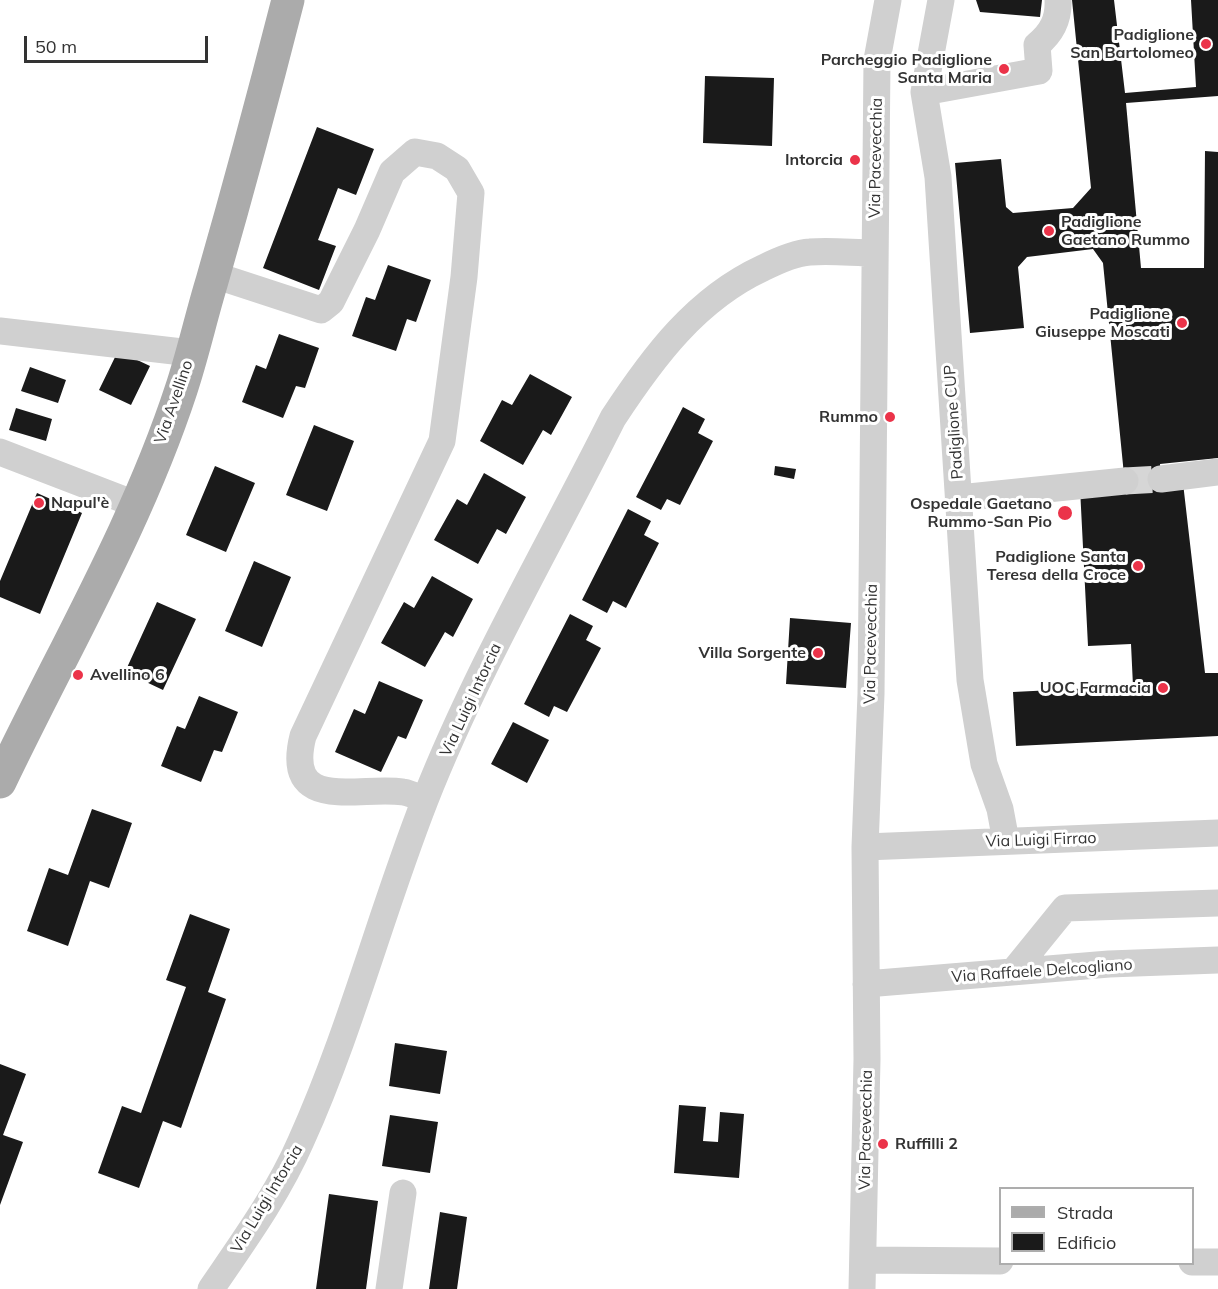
<!DOCTYPE html>
<html>
<head>
<meta charset="utf-8">
<style>
	body { margin:0 }
	#map { position:relative; width:1218px; height:1289px; overflow:hidden; background:#fff; font-family:Mulish,sans-serif }
	canvas { display:block }
	.legend { position:absolute; left:999px; top:1187px; width:195px; height:78px; box-sizing:border-box; background:#fff; border:2px solid #adadad; margin:0; padding:8px 10px; list-style:none; font-size:18px; color:#333 }
	.legend li { display:flex; align-items:center; gap:12px; height:30px }
	.legend b { width:30px; border:2px solid #adadad }
	.scale { position:absolute; left:24px; top:36px; width:184px; height:27px; box-sizing:border-box; border:3px solid #333; border-top:0; padding-left:8px; font-size:18px; line-height:21px; white-space:nowrap; color:#333; -webkit-text-stroke:4px #fff; paint-order:stroke }
</style>
</head>
<body>
<div id="map">
<canvas width="1218" height="1289"></canvas>
<ul class="legend">
<li><b style="height:8px;background:#ababab"></b>Strada</li>
<li><b style="height:16px;background:#1a1a1a"></b>Edificio</li>
</ul>
<div class="scale">50 m</div>
</div>
<script>
const g = document.querySelector('canvas').getContext('2d');
g.lineJoin = 'round';
function fill(path, color) { g.fillStyle = color; g.fill(path, 'evenodd'); }
function trace(path, color, width, dash) { g.strokeStyle = color; g.lineWidth = width; g.lineCap = dash ? 'butt' : 'round'; g.setLineDash(dash || []); g.stroke(path); }
function drawText(font, color, halo, rows, align = 'center') {
  g.font = font + ' Mulish,sans-serif'; g.lineWidth = 6; g.setLineDash([]); g.textBaseline = 'middle'; g.strokeStyle = halo; g.fillStyle = color; for (const [text, x, y, turn = 0] of rows) {
    g.save(); g.translate(x, y); g.rotate((+turn || 0) * Math.PI / 180); g.textAlign = isNaN(turn) ? turn : align; if (halo) g.strokeText(text, 0, 0); g.fillText(text, 0, 0); g.restore();
  }
}
const building = new Path2D(`
	M976,0H1042L1040,17L980,12Z
	M1072,0H1114L1125,93L1196,87L1191,0H1218V96L1126,103L1141,268H1204L1205,151L1218,152V458L1160,464L1161,484L1183,483L1205,673H1218V736L1016,746L1013,692L1133,686L1131,644L1088,646L1080,488L1125,485L1103,263L1093,249L1027,257L1018,267L1024,328L970,333L955,163L1001,159L1006,207L1013,213L1073,208L1091,188Z
	M705,76L774,78L772,146L703,143Z
	M317,127L374,149L356,195L338,188L318,240L336,246L319,290L263,268Z
	M388,265L431,280L416,322L407,319L396,351L352,336L366,297L375,300Z
	M279,334L319,348L305,388L296,386L283,418L242,402L256,365L266,369Z
	M118,351L150,366L131,405L99,390Z
	M30,367L66,380L58,403L21,391Z
	M530,374L572,397L551,435L543,430L523,465L480,441L502,400L512,405Z
	M683,407L705,419L698,433L713,441L680,505L667,499L661,510L636,497Z
	M16,408L52,419L46,441L9,430Z
	M314,425L354,441L327,511L286,495Z
	M215,466L255,483L226,552L186,535Z
	M775,466L796,469L794,479L774,475Z
	M484,473L526,497L506,534L497,529L478,564L434,540L457,499L467,505Z
	M37,493L82,513L40,614L0,597V581Z
	M628,509L651,521L644,535L659,543L626,608L613,601L607,613L582,600Z
	M254,561L291,577L262,647L225,631Z
	M432,576L473,599L453,637L445,632L425,667L381,643L404,602L414,608Z
	M157,602L196,619L163,690L125,672Z
	M570,614L593,626L586,640L601,648L567,712L554,706L549,717L524,704Z
	M790,618L851,623L846,688L786,684Z
	M379,681L423,700L406,739L398,736L381,772L335,752L354,709L365,714Z
	M199,696L238,712L222,752L214,750L201,782L161,766L177,726L185,729Z
	M513,722L549,740L527,783L491,764Z
	M92,809L132,823L109,888L90,881L68,946L27,931L49,868L68,875Z
	M190,914L230,929L208,992L226,999L181,1128L163,1121L139,1188L98,1173L122,1106L141,1113L186,987L166,980Z
	M395,1043L447,1051L440,1094L389,1086Z
	M0,1064L26,1074L3,1135L23,1142L0,1205Z
	M679,1105L706,1107L703,1141L718,1142L720,1112L744,1114L739,1178L674,1173Z
	M390,1115L438,1122L430,1173L382,1166Z
	M329,1194L378,1201L366,1289H316Z
	M440,1212L467,1217L457,1289H429Z`);
const minorTunnel = new Path2D(`
	M1125,481L1161,479`);
const minor = new Path2D(`
	M941,0L924,92L938,177L970,680L984,764L1000,809L1006,841
	M924,92L1039,71L1037,45C1052,33 1059,19 1058,0
	M214,275L321,310L331,302L367,230L392,172L415,152L437,156L457,169L471,193L464,277L442,441L303,736C283,815 361,785 403,792C410,793 418,797 425,800
	M0,331L191,353
	M0,452L135,504
	M1161,479L1218,472
	M959,498L1125,481
	M865,847L1218,833
	M1013,972L1065,908L1218,903
	M866,984L1109,964L1218,960
	M863,1260L1000,1261
	M1192,1262H1218
	M211,1289C243,1242 278,1194 301,1141C351,1030 381,912 425,800C477,668 550,544 613,418C653,357 696,299 763,268C777,261 794,253 810,252C831,250 854,253 875,253
	M389,1289L403,1193
	M862,1289L867,1059L865,847L871,694L877,60L888,0`);
const major = new Path2D(`
	M0,782C62,652 136,527 181,390C193,354 201,317 212,281C239,187 264,94 288,0`);
const markers = [
	[1206,44,6,"#eb3349"],
	[1004,69,6,"#eb3349"],
	[855,160,6,"#eb3349"],
	[1049,231,6,"#eb3349"],
	[1182,323,6,"#eb3349"],
	[890,417,6,"#eb3349"],
	[39,503,6,"#eb3349"],
	[1065,513,8,"#eb3349"],
	[1138,566,6,"#eb3349"],
	[818,653,6,"#eb3349"],
	[78,675,6,"#eb3349"],
	[1163,688,6,"#eb3349"],
	[883,1144,6,"#eb3349"]
];
const poiNames = [
	["Padiglione",1194,35],
	["San Bartolomeo",1194,53],
	["Parcheggio Padiglione",992,60],
	["Santa Maria",992,78],
	["Intorcia",843,160],
	["Padiglione",1061,222,"left"],
	["Gaetano Rummo",1061,240,"left"],
	["Padiglione",1170,314],
	["Giuseppe Moscati",1170,332],
	["Rummo",878,417],
	["Napul'è",51,503,"left"],
	["Ospedale Gaetano",1052,504],
	["Rummo-San Pio",1052,522],
	["Padiglione Santa",1126,557],
	["Teresa della Croce",1126,575],
	["Villa Sorgente",806,653],
	["Avellino 6",90,675,"left"],
	["UOC Farmacia",1151,688],
	["Ruffilli 2",895,1144,"left"]
];
const streetNames = [
	["Via Pacevecchia",876,158,-89],
	["Via Avellino",174,402,-71],
	["Padiglione CUP",954,422,-94],
	["Via Pacevecchia",871,644,-89],
	["Via Luigi Intorcia",471,700,-65],
	["Via Luigi Firrao",1041,840,-2],
	["Via Raffaele Delcogliano",1042,971,-4],
	["Via Pacevecchia",866,1130,-89],
	["Via Luigi Intorcia",267,1199,-59]
];
fill(building, '#1a1a1a');
trace(minorTunnel, '#d6d6d6', 27, [27, 14]);
trace(minor, '#d0d0d0', 27);
trace(major, '#ababab', 33);
for (const [x, y, r, color] of markers) { const dot = new Path2D(); dot.arc(x, y, r, 0, 2 * Math.PI); g.fillStyle = color; g.fill(dot); trace(dot, '#fff', 2); }
drawText('bold 16px', '#333', '#fff', poiNames, 'right');
drawText('16px', '#333', '#fff', streetNames);
</script>
</body>
</html>
